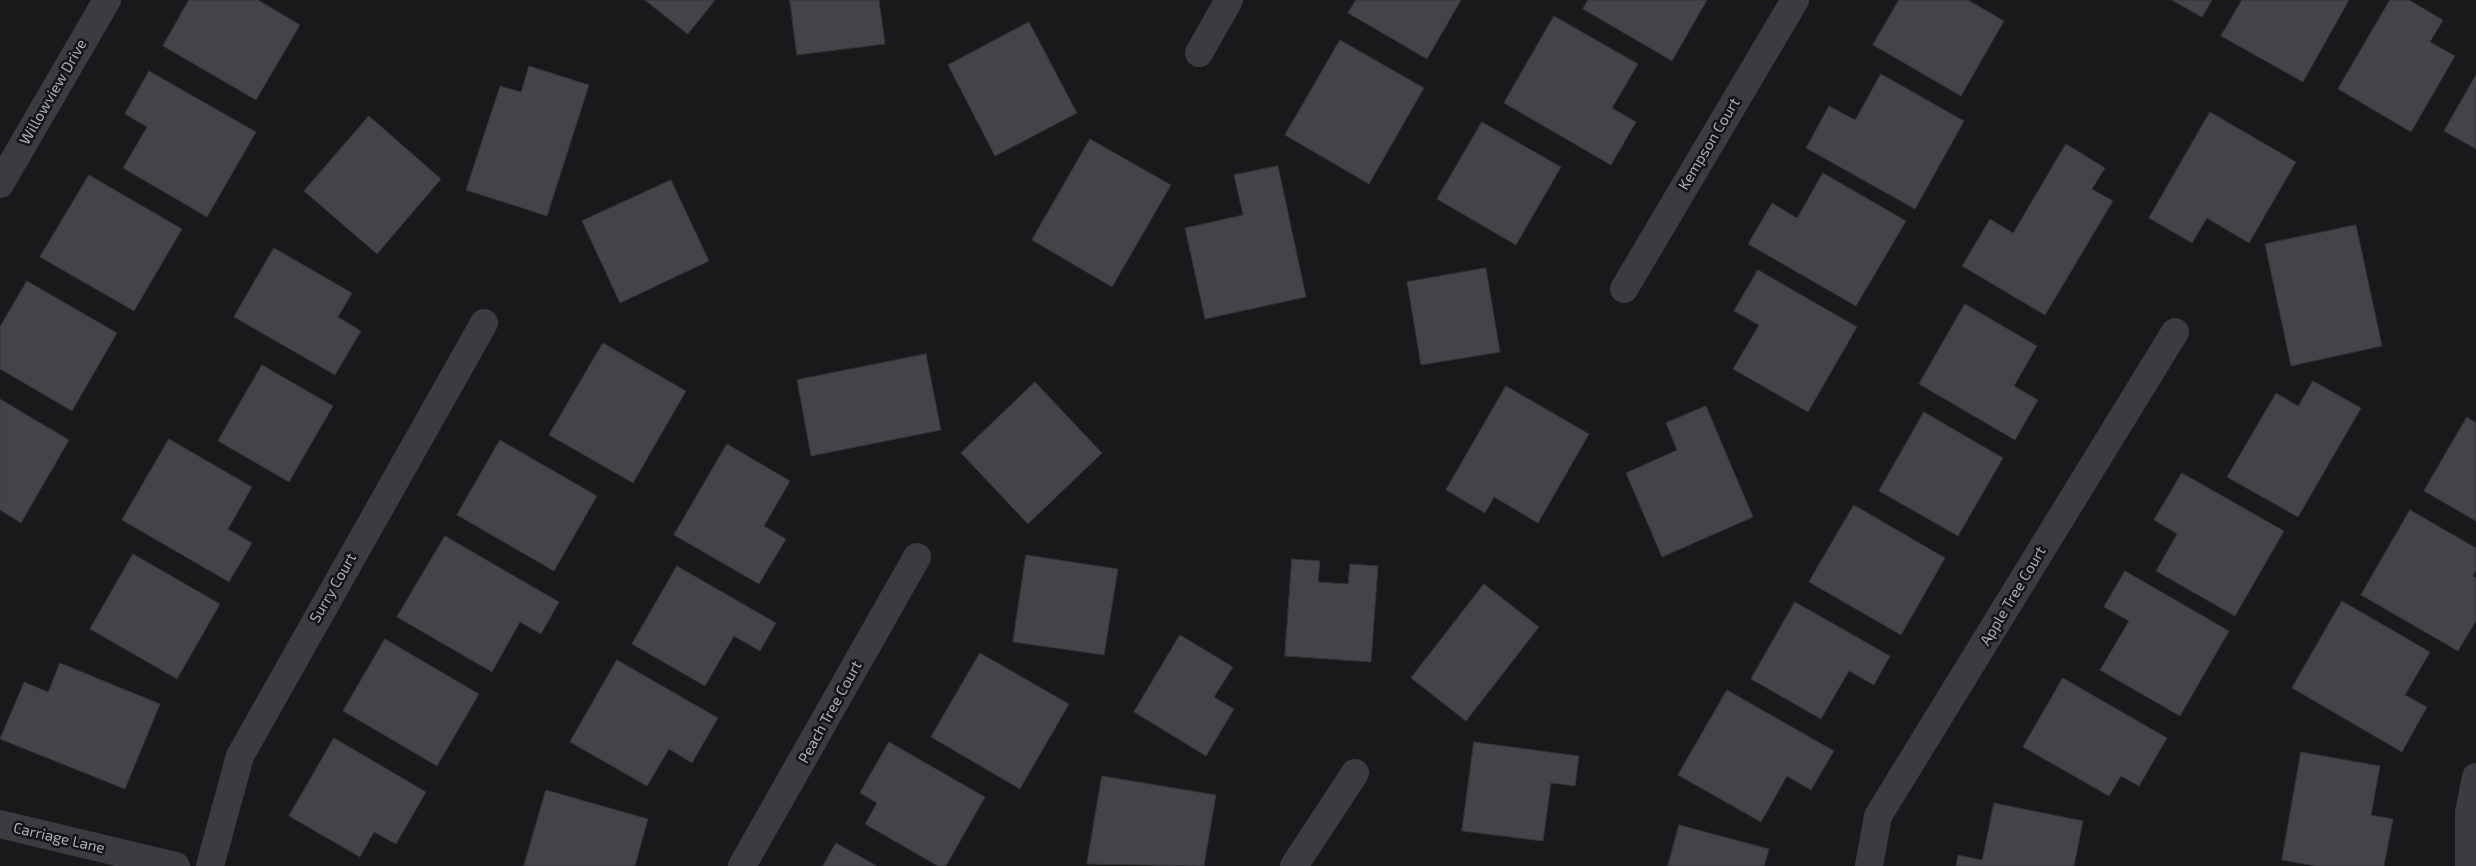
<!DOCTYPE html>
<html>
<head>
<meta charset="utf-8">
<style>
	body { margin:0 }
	canvas { display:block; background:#19191b }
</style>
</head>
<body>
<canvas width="2476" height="866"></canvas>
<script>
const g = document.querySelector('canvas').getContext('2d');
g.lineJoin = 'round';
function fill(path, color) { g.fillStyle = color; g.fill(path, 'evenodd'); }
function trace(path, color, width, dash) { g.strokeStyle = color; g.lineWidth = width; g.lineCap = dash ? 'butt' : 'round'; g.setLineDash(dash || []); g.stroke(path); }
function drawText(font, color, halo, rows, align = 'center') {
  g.font = font + ' "Exo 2",sans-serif'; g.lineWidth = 5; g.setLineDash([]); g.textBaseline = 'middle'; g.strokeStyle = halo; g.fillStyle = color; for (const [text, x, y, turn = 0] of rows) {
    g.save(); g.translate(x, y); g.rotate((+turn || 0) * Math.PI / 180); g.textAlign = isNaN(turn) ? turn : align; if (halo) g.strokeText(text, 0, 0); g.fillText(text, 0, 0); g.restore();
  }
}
const building = new Path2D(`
	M189,0H258L300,25L256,100L163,46Z
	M645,0H715L688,34Z
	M790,0H879L885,44L797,55Z
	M1356,0H1461L1427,59L1348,13Z
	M1588,0H1707L1672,61L1583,9Z
	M1899,0H1968L2004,21L1961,96L1873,45Z
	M2172,0H2212L2202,17Z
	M2242,0H2349L2303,82L2221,36Z
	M2390,0H2409L2443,20L2430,42L2455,56L2411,132L2338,89Z
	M1554,16L1638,64L1612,108L1636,122L1611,165L1504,103Z
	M1029,22L1077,113L995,156L948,65Z
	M1340,40L1424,88L1369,184L1285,135Z
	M529,66L589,85L547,216L466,190L500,86L521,92Z
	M149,71L256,132L207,217L123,168L147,127L125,114Z
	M1881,74L1964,121L1915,209L1806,148L1829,106L1855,120Z
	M2476,75V149L2444,131Z
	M2210,112L2296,162L2249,243L2207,218L2192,243L2149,218Z
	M369,116L441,179L377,254L304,191Z
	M1482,122L1561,167L1516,245L1437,199Z
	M1090,139L1171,185L1112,287L1032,240Z
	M2066,144L2105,168L2092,189L2113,201L2045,315L1962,266L1990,219L2013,233Z
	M1278,166L1306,297L1205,319L1185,228L1243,215L1234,175Z
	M1823,173L1906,221L1856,306L1748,244L1772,203L1797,218Z
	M89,175L182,229L134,311L40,257Z
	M671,180L709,261L620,303L582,221Z
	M2356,225L2382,346L2291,366L2265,244Z
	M274,248L352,293L338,317L361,331L335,375L234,317Z
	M1486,268L1500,352L1421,365L1407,282Z
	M1758,270L1857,327L1808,412L1733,369L1759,325L1734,311Z
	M27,281L117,333L72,411L0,369V327Z
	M1965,304L2037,346L2014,386L2038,400L2015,440L1919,384Z
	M603,343L686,391L633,483L549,435Z
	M926,354L941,430L811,456L797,380Z
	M262,365L333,406L289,482L218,441Z
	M2313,381L2361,408L2298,517L2227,477L2276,393L2298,406Z
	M1035,382L1102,453L1028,524L961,453Z
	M1506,386L1589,434L1538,523L1494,497L1485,513L1446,490Z
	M0,399L69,440L21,523L0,510Z
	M1706,406L1753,517L1662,557L1626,473L1677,450L1666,423Z
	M1924,412L2003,458L1958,536L1879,491Z
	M2467,417L2476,423V521L2424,491Z
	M169,439L252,487L228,529L252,543L229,582L122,520Z
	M500,440L597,496L554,571L457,515Z
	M727,444L790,481L764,526L786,539L759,584L674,535Z
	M2182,473L2284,531L2235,616L2156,571L2177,534L2154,520Z
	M1854,505L1945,558L1901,635L1809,582Z
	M2410,510L2476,548V570L2473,576L2476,578V621L2458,651L2361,595Z
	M445,536L559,602L541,634L520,622L492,672L397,617Z
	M133,554L220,604L177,679L90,629Z
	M1026,555L1118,569L1104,655L1013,642Z
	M1292,559L1320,561L1318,582L1348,584L1350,564L1378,566L1371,662L1285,656Z
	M677,566L776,623L760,651L734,636L705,686L632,644Z
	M2125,571L2229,631L2180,716L2100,670L2129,621L2104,607Z
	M1484,584L1539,627L1466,721L1411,678Z
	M2342,601L2430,652L2405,695L2427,707L2402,752L2292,688Z
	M1795,602L1890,656L1874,685L1849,671L1821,719L1751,679Z
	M1180,635L1233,667L1214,697L1234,709L1206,756L1134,712Z
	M385,639L479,694L437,766L343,711Z
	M980,653L1069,704L1020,789L931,737Z
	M617,660L718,718L692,763L669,749L647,786L570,742Z
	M60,663L160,704L125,789L0,739L24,682L48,692Z
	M2063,678L2167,738L2139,786L2121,776L2109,796L2023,747Z
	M1727,690L1834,751L1811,790L1787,776L1761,822L1678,775Z
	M334,738L426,792L396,844L374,832L360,857L289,816Z
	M889,742L985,797L946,866H938L865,824L877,803L860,793Z
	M1474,742L1579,756L1575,786L1551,783L1543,841L1462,831Z
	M2301,752L2380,766L2371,815L2393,819L2384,866H2316L2282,860Z
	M1102,776L1216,795L1204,866L1087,864Z
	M546,790L648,819L635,866H524Z
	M1994,803L2083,821L2074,866H1956L1958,855L1982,860Z
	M1679,825L1769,849L1764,866H1668Z
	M836,843L877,866H823Z`);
const street = new Path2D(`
	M1199,53L1229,0
	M0,184L107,0
	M1624,289L1795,0
	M0,824L176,866
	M210,866L240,756L484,323
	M742,866L917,557
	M1294,866L1355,773
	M1869,866L1878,816L2175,332
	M2469,866V812L2476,777`);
const streetNames = [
	["Willowview Drive",53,92,-60],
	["Kempson Court",1709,144,-59],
	["Surry Court",333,588,-60],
	["Apple Tree Court",2013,596,-59],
	["Peach Tree Court",830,712,-61],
	["Carriage Lane",59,838,13]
];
fill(building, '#434448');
trace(building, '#333337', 1);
trace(street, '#3a3c40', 28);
drawText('15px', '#abb2bb', '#141416', streetNames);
</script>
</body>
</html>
